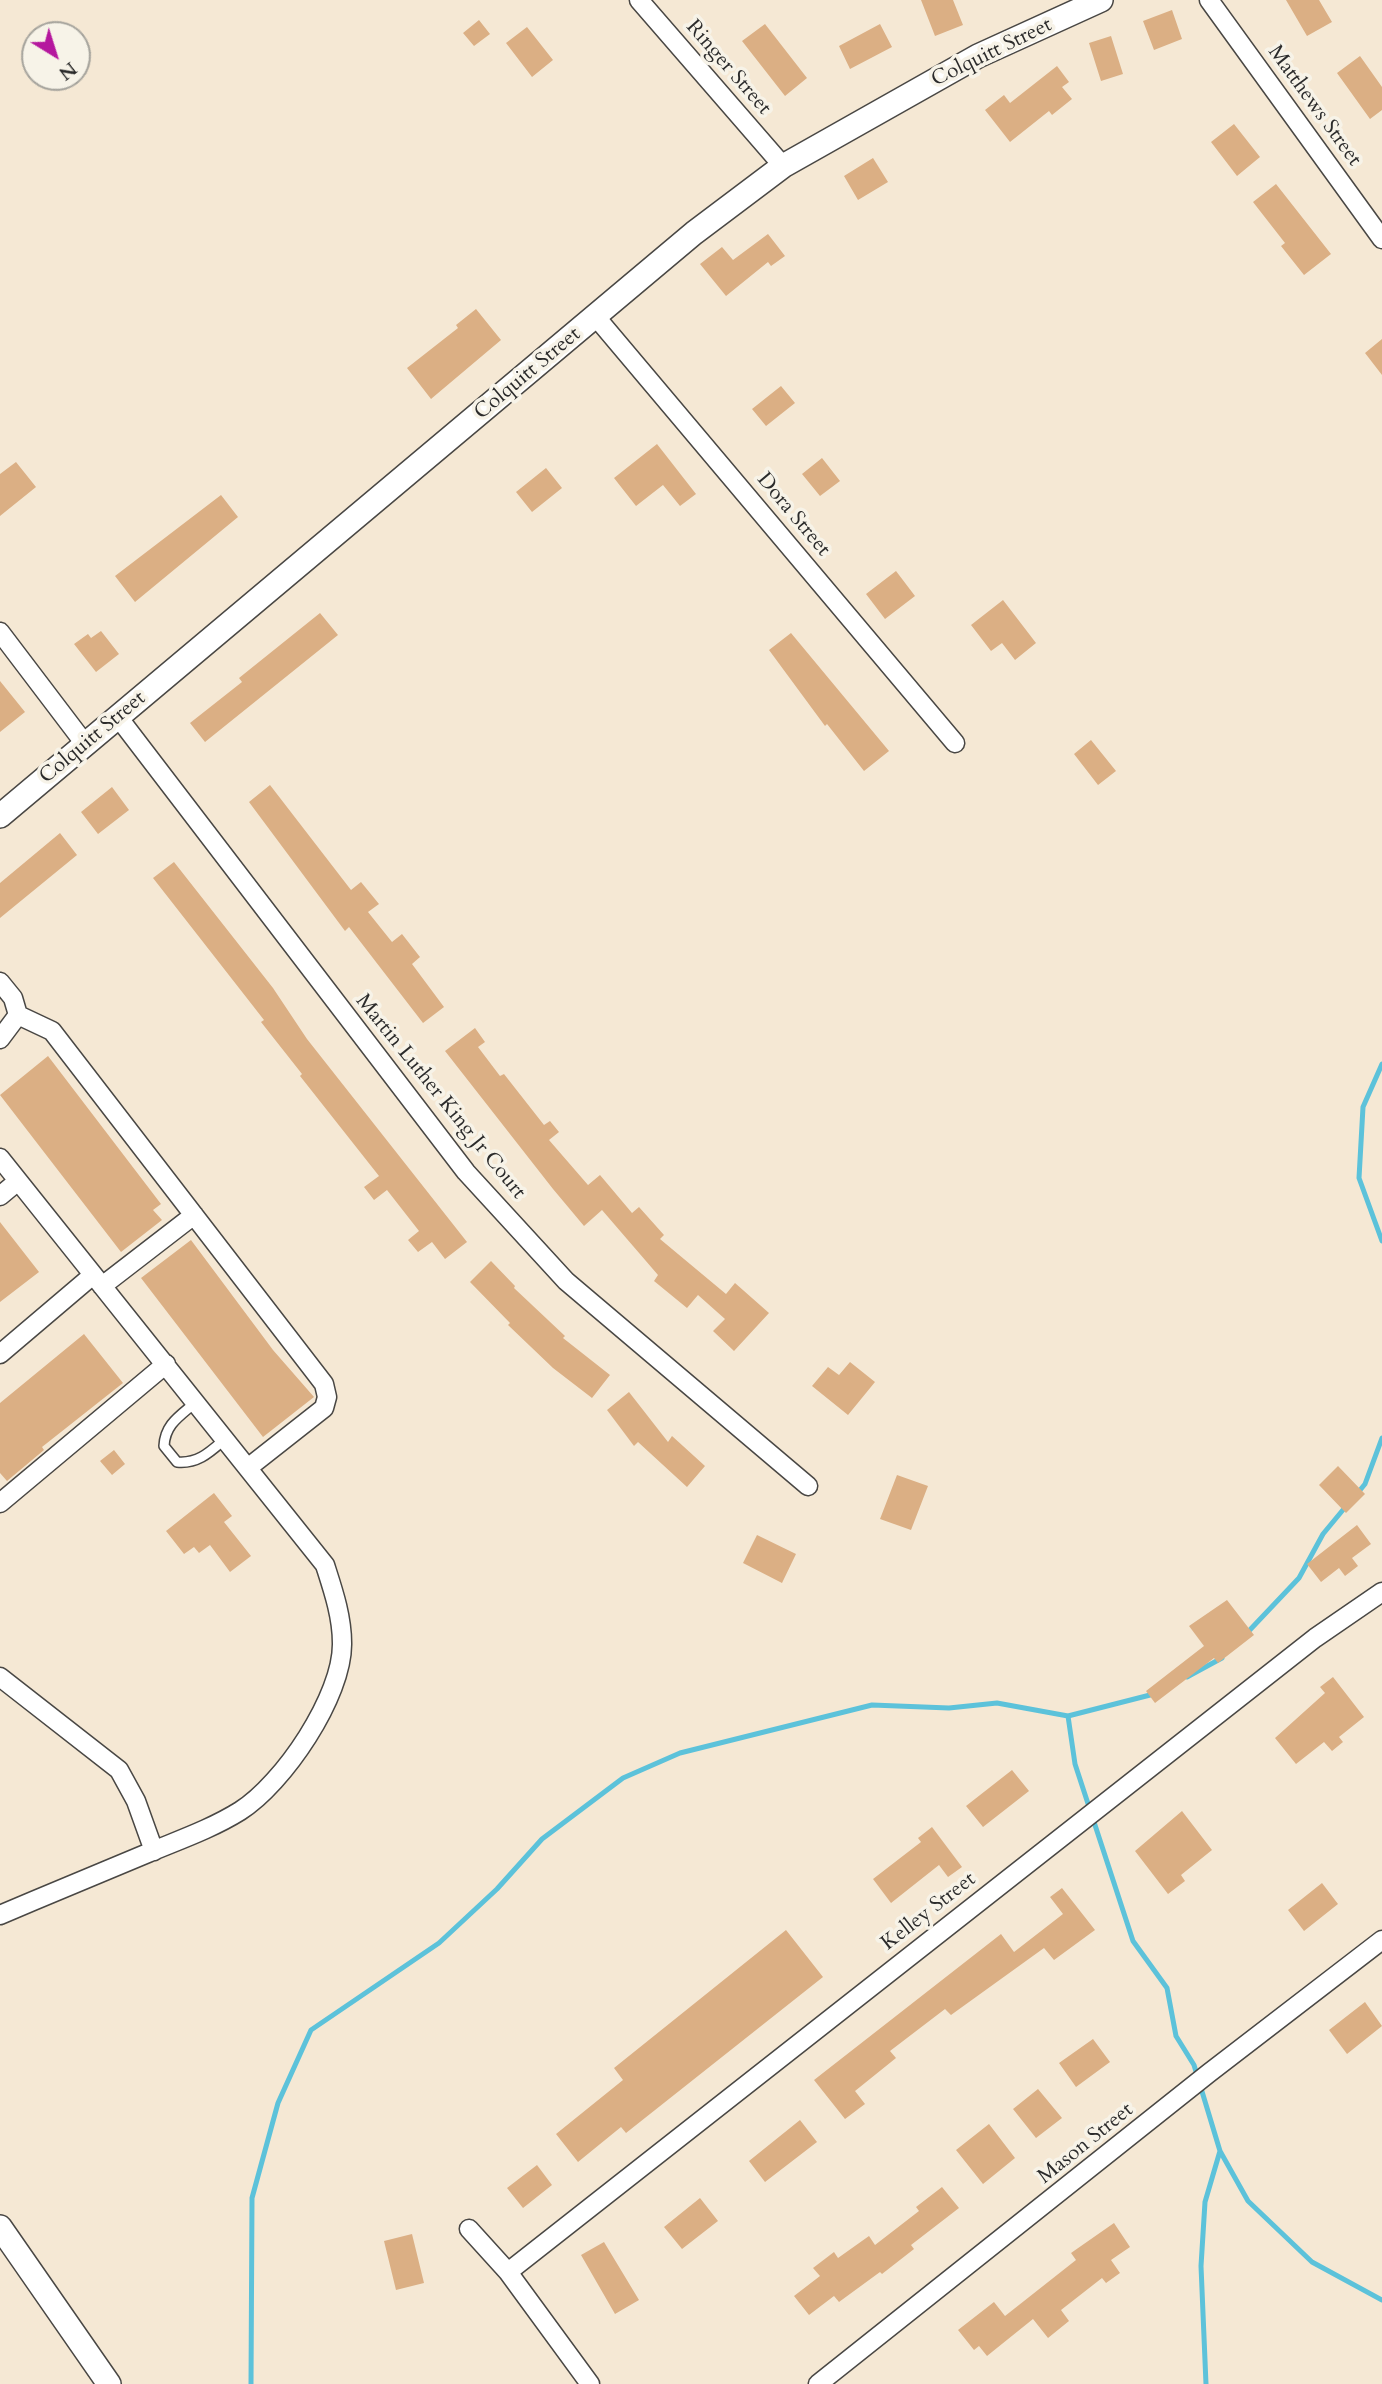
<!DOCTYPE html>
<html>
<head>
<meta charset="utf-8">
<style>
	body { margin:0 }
	#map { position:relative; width:1382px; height:2384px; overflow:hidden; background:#f5e8d4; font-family:Cardo,serif }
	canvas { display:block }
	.north { position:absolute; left:21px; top:21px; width:70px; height:70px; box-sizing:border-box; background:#f7f3e8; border:2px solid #a5a39c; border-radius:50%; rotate:142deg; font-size:19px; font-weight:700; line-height:28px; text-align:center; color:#2b2b2b }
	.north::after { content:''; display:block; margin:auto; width:24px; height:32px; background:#b5179e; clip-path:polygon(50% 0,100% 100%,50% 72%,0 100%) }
</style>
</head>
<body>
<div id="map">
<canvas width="1382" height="2384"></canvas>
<div class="north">N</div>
</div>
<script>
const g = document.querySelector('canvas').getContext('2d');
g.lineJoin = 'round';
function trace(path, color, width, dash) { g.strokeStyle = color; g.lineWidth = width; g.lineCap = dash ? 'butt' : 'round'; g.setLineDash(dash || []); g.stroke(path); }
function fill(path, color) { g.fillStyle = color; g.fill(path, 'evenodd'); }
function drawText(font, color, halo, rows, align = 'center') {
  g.font = font + ' Cardo,serif'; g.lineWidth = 7; g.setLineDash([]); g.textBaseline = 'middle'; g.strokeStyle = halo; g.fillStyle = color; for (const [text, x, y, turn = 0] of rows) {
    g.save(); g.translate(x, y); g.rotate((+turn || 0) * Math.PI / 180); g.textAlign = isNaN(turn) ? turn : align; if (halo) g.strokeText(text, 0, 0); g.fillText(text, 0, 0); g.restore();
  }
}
const stream = new Path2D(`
	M1382,1064L1363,1107L1359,1178L1382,1241
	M1356,1495L1365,1484L1382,1438
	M1246,1634L1299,1578L1323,1534L1347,1505
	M1187,1677L1222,1658
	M1068,1716L1075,1764L1133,1941L1167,1988L1176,2036L1194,2065L1220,2151L1248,2201L1312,2262L1382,2300
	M251,2384L252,2198L278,2103L311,2030L439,1943L497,1889L542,1839L623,1778L680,1753L872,1705L949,1708L997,1703L1068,1716L1154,1694
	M1206,2384L1201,2266L1205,2202L1220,2151`);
const building = new Path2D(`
	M921,0H953L963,25L935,36Z
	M1286,0H1319L1332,22L1307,36Z
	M1172,10L1182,39L1154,50L1143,21Z
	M479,20L490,34L474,46L463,33Z
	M765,24L807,78L785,96L742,41Z
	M880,24L892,47L850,69L839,46Z
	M527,27L553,60L532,77L506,43Z
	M1111,36L1123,74L1101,81L1089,43Z
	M1360,56L1382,87V110L1370,119L1337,73Z
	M1057,66L1069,82L1062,87L1072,99L1052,115L1049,111L1010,142L985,110L1004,95L1010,103Z
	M1234,124L1260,157L1237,176L1211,142Z
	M873,158L888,182L858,200L844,176Z
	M1276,184L1331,254L1304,275L1281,246L1285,243L1253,202Z
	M768,234L785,256L771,266L768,262L726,296L700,264L722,247L733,260Z
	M476,309L501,340L431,399L407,368L458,328L456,325Z
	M1382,339V375L1365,353Z
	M781,386L795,403L766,426L752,409Z
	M657,444L696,494L680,506L663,485L636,506L614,478Z
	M822,458L840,481L820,496L802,474Z
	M16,462L36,487L0,516V474Z
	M546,468L562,488L532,512L516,492Z
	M221,495L238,517L135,602L115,576Z
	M896,571L915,596L885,619L866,594Z
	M1003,600L1036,643L1015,660L1002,643L991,651L971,625Z
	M320,613L338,635L205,742L190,723L242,682L239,678Z
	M101,631L119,654L96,672L74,644L88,634L91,638Z
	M791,633L889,751L864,771L827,724L825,726L769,650Z
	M0,681L25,712L0,732Z
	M1091,740L1116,771L1098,785L1074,754Z
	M270,785L351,890L361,882L379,904L368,912L392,942L402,934L420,957L412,964L444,1007L423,1023L349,927L345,931L249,802Z
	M112,787L129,810L98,834L81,812Z
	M60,833L77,855L0,918V883Z
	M174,862L273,988L307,1039L467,1242L445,1259L432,1242L418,1252L408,1240L419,1231L387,1190L374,1200L364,1187L379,1176L300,1076L302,1074L261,1022L264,1020L153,878Z
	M475,1028L485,1042L478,1047L500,1076L504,1074L544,1125L550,1121L559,1132L549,1140L588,1185L600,1175L632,1213L639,1207L664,1235L660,1239L726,1294L735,1283L769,1313L734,1351L713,1331L725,1319L698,1295L687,1308L654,1281L658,1275L602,1210L584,1226L553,1189L445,1051Z
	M48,1056L161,1204L153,1210L162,1220L121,1252L0,1095Z
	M0,1222L39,1272L0,1302Z
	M191,1240L273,1350L314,1397L263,1437L141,1278Z
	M491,1261L515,1286L514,1288L565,1336L563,1338L610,1375L592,1398L553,1368L508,1325L510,1323L470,1282Z
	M84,1334L123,1383L42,1447L44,1450L7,1481L0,1473V1403Z
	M850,1362L875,1382L848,1415L812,1386L828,1367L839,1375Z
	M629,1392L668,1442L672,1436L705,1466L687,1487L638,1442L634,1446L607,1410Z
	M114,1450L125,1464L112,1475L100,1461Z
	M1338,1466L1365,1494L1346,1513L1319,1485Z
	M897,1475L928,1486L911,1530L880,1519Z
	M214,1493L232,1516L224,1522L251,1556L230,1572L210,1545L199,1553L194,1547L184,1554L166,1531Z
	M1357,1525L1371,1544L1352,1558L1358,1566L1345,1576L1339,1568L1321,1582L1307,1564Z
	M757,1535L796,1554L782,1583L743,1563Z
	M1227,1600L1254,1635L1218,1663L1214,1658L1155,1703L1146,1691L1204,1646L1189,1626Z
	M1333,1677L1364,1717L1339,1737L1343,1742L1332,1751L1324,1742L1296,1764L1275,1738L1325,1693L1320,1687Z
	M1012,1770L1029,1791L983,1827L966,1806Z
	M1182,1811L1212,1850L1181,1875L1185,1881L1168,1894L1135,1851Z
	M932,1827L962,1867L948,1877L939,1865L891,1903L873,1879L921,1842L918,1838Z
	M1322,1883L1338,1904L1304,1931L1288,1910Z
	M1062,1888L1095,1930L1054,1960L1044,1948L951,2015L945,2009L890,2051L896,2058L855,2091L865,2104L845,2119L814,2080L1001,1934L1014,1952L1063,1914L1050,1897Z
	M786,1930L823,1977L626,2133L621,2127L578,2162L556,2134L623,2080L614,2068Z
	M1365,2002L1382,2026L1347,2054L1329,2030Z
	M1093,2039L1110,2062L1076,2087L1059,2063Z
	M1038,2089L1062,2118L1036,2138L1013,2109Z
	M800,2120L817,2142L765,2182L749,2161Z
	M989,2124L1015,2158L983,2184L956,2150Z
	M537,2165L552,2185L523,2208L507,2188Z
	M942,2187L959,2208L911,2245L914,2249L882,2274L880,2272L839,2302L834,2296L809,2315L794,2296L820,2276L813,2268L834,2252L838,2258L869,2236L875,2245L919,2211L916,2207Z
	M700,2198L718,2221L682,2249L664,2227Z
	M1114,2223L1130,2247L1111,2260L1120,2273L1106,2283L1102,2278L1061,2310L1069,2321L1048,2338L1033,2319L987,2356L979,2346L974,2350L958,2330L994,2302L1005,2316L1076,2260L1071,2253Z
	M412,2234L424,2283L396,2290L384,2241Z
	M604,2242L639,2300L615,2314L581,2255Z`);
const service = new Path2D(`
	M196,1402C180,1416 165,1424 164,1446L177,1462C198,1464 210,1452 225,1439`);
const minor = new Path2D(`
	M639,0L783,166
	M1209,0L1382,239
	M596,317L955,743
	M0,632L85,744
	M118,717L466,1172L566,1281L808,1486
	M0,982L13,998L18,1015L0,1039
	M18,1015L52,1031L324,1384L327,1397L324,1408L249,1467
	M0,1158L325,1565C333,1590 342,1616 342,1643C343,1696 283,1784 240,1811C211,1829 179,1840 148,1853C98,1874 49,1894 0,1915
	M0,1196L18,1181
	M102,1286L194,1215
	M0,1354L93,1275
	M0,1503L166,1364
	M0,1677L119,1770L136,1801L154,1851
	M469,2229L508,2272L590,2384
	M508,2272L1315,1638L1382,1592
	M818,2384L1209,2073L1382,1940`);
const tertiary = new Path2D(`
	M0,816L694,233L783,166L978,56L1101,0
	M0,2227L109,2384`);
const streetNames = [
	["Colquitt Street",992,53,-26],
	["Ringer Street",728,68,49],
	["Matthews Street",1314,106,54],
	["Colquitt Street",528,374,-40],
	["Dora Street",793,515,50],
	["Colquitt Street",93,738,-40],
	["Martin Luther King Jr Court",440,1097,51],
	["Kelley Street",929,1912,-38],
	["Mason Street",1086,2144,-39]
];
trace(stream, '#5cc2da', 5);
fill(building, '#dbaf84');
trace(service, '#494744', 12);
trace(minor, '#494744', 21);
trace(tertiary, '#494744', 26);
trace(service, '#fff', 9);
trace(minor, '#fff', 18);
trace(tertiary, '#fff', 23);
drawText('21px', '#2b2b2b', '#f7f3e8', streetNames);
</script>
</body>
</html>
